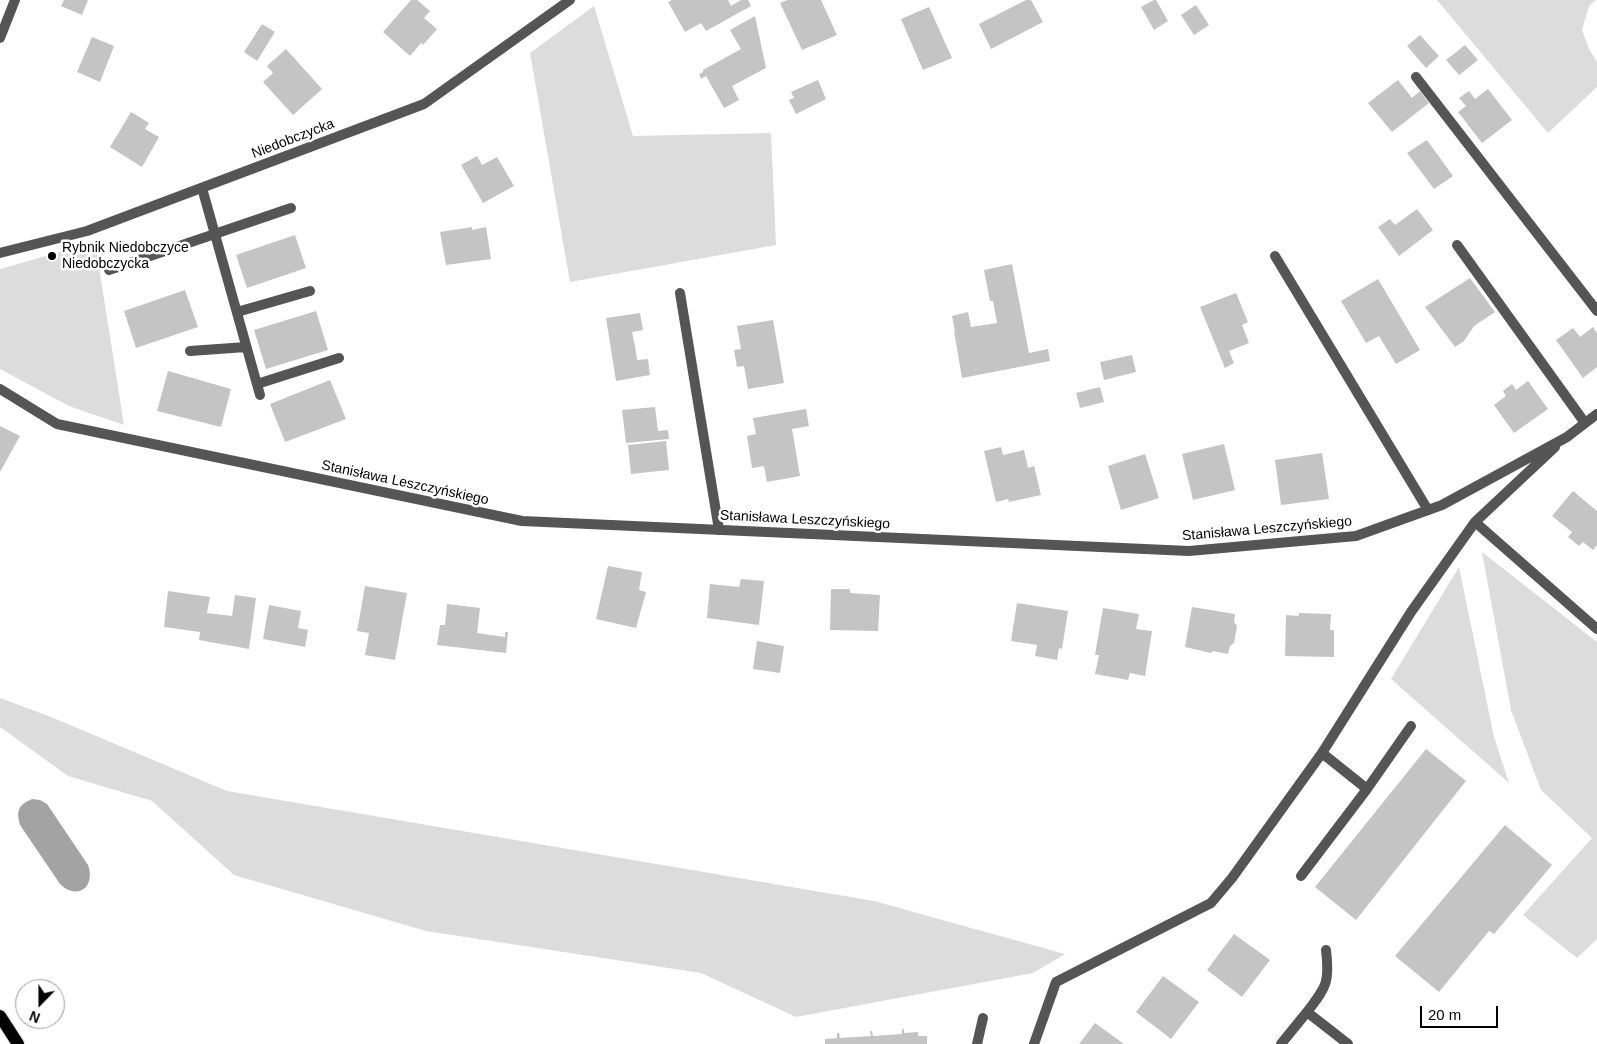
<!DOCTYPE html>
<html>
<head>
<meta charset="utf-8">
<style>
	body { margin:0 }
	#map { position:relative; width:1597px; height:1044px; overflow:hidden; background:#fff; font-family:Helvetica,sans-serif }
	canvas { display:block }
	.north { position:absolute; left:15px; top:979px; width:50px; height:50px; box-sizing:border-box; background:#fff; border:1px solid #999; border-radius:50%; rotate:202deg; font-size:14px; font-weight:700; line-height:20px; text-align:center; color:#000 }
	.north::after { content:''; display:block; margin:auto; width:18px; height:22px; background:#000; clip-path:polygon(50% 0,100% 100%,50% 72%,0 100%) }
	.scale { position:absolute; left:1420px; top:1006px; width:78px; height:22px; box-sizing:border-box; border:2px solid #000; border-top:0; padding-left:6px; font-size:15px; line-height:18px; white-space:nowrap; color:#000; -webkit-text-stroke:4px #fff; paint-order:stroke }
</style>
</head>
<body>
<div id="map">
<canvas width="1597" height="1044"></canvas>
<div class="north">N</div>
<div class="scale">20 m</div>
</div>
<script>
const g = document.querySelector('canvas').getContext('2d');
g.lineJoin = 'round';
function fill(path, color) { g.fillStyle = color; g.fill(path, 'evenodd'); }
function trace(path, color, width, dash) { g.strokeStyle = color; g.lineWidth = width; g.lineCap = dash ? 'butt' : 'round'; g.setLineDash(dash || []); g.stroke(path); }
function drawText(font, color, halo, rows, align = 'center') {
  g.font = font + ' Helvetica,sans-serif'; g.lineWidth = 5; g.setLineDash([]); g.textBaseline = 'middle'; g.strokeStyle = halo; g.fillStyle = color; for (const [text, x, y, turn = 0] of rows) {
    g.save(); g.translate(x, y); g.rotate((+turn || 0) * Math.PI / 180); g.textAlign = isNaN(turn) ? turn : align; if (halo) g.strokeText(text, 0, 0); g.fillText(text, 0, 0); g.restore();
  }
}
const green = new Path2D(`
	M1437,0H1596L1589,6L1582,30L1589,49L1597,62V87L1548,133Z
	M594,6L633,136L771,133L776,245L570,282L530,53Z
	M95,242L124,425L69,406L0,369V269Z
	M1482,552L1597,642V939L1577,958L1523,915L1592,838L1541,790L1511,710Z
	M1459,567L1494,737L1509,783L1391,679Z
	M0,698L51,717L227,791L874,901L1065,954L1033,973L796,1017L701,973L426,931L234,875L152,801L68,776L0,727Z`);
const water = new Path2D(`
	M32,799L40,800L47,804L88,865C96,887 77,901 60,884L20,825C16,811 18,805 32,799Z`);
const building = new Path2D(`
	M64,0H88L82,15L61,6Z
	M411,0H417L430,11L424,18L437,29L423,45L421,43L410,56L383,32Z
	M672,0H728L731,6L741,0H748L751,6L706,31L701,23L685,32L668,2Z
	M787,0H821L837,35L802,50L780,3Z
	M1026,0H1031L1043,22L991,49L979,24Z
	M1154,0H1156L1168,21L1154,30L1141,7Z
	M1196,5L1209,25L1194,35L1181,15Z
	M929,7L952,58L923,70L901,19Z
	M755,16L766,68L732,86L739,100L724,108L706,76L701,79L699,74L703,72V70L741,49L730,30Z
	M262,24L275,32L257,61L244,52Z
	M1420,35L1439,56L1426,68L1407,46Z
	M92,37L114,46L100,82L77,72Z
	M1465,45L1478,60L1459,75L1446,60Z
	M286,49L322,89L293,115L263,82L273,73L267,66Z
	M818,80L826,99L796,114L789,100L794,98L791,92Z
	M1398,80L1412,98L1420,91L1429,103L1392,132L1368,103Z
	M1488,89L1512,120L1482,143L1458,112L1466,106L1459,98L1469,91L1475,99Z
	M131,112L149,123L145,129L159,137L142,167L110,147Z
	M1427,140L1453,176L1434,189L1407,153Z
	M477,156L482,165L497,157L514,186L483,203L461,165Z
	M1417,209L1433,230L1399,256L1378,227L1390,219L1395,225Z
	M472,227V230L486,227L491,259L446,265L440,232Z
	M295,235L306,268L247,288L236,255Z
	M1012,264L1029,353L1048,349L1050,361L962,378L954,331H955L952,316L968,312L971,327L997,323L993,301H990L984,270Z
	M1470,278L1495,312L1474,326L1464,341L1455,347L1425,307Z
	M1378,279L1420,350L1396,364L1379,336L1390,330L1366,343L1341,301Z
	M185,290L198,327L136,348L124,311Z
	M1236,293L1248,322L1242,325L1249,343L1229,351L1234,363L1225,368L1200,307Z
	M316,311L328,350L266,369L254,330Z
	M640,313L643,330L632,332L635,346L637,360L648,359L650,375L616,381L606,318Z
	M773,320L784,383L748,389L744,366L737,367L734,350L741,349L737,326Z
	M1593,327L1597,333V367L1583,378L1556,340L1573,328L1580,337Z
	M1132,355L1136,372L1104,380L1100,362Z
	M168,371L231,389L221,427L157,411Z
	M330,380L346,419L285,442L270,404Z
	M1528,381L1548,409L1514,433L1494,405L1506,396L1503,391L1512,384L1516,390Z
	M1100,387L1104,402L1080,408L1076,393Z
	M655,407L658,431L668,430L669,439L626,443L622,410Z
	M806,409L809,426L792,429L800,476L767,482L764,466L752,468L747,436L756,434L753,418Z
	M0,426L20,436L0,472Z
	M666,441L669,470L631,474L628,445Z
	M1224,444L1235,490L1193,500L1182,454Z
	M1001,447L1003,455L1024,450L1028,468L1034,466L1041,495L1009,502L1008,499L996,502L984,451Z
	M1322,453L1329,499L1281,505L1275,460Z
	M1145,454L1159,498L1121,510L1108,466Z
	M1573,491L1597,511V545L1593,550L1583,542L1579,546L1568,537L1572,532L1552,516Z
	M608,566L642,572L639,590L646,592L636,628L596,619Z
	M741,579L764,581L759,625L707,618L710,584L739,587Z
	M365,586L407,593L395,660L365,655L369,633L357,631Z
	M831,589H850V593L880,595L878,631L830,630Z
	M168,591L210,597L207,613L232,616L235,595L256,598L249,649L199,640L200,632L164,627Z
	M1017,603L1068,611L1062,649L1059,648L1057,660L1035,656L1037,645L1011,641Z
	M447,604L480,608L477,633L505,637V632H508L506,653L437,645L440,625H445Z
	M269,605L301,611L298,628L308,630L305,647L263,639Z
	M1192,607L1235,614L1234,622L1237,626L1234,643L1230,646L1228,654L1213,651L1211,653L1185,647Z
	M1103,608L1139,614L1136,629L1152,631L1145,676L1130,673L1128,680L1095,674L1099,655H1095Z
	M1299,613L1331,614L1330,630H1334V657L1285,656L1286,615L1299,616Z
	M757,641L784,646L780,673L753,669Z
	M1426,749L1466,781L1356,920L1315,887Z
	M1505,825L1552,865L1494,934L1489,931L1439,992L1395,956Z
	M1234,934L1270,960L1242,997L1207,970Z
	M1163,976L1199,1002L1171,1039L1136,1012Z
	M1095,1023L1124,1044H1079Z
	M902,1029H904V1033L918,1032V1036H927V1044H825V1039L837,1038V1033H839L840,1038L871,1036L870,1031H872L873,1036L902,1034Z`);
const lane = new Path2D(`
	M1416,77L1597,311
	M202,188L260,395
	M1457,245L1585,423
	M1275,256L1428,510
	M109,270L291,208
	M680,293L719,530
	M237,312L310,291
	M190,351L246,347
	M257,384L339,358
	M1367,789L1411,726
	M1301,876L1367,789L1322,753
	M1326,950C1330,983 1326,987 1307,1012L1348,1044
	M977,1044L983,1018
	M1281,1044L1307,1012`);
const street = new Path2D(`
	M0,38L15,0
	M0,253L87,231L424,104L570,0
	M0,389L57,424L522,521L1189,551L1356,536L1442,505L1567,437L1597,414
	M1475,522L1597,629
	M1034,1044L1056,982L1211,903L1232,878L1322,753L1411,612L1475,522L1555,447`);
const primary = new Path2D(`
	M0,1016L18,1044`);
const markers = [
	[52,256,5,"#000"]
];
const streetNames = [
	["Niedobczycka",293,139,-21],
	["Stanisława Leszczyńskiego",405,483,12],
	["Stanisława Leszczyńskiego",805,520,3],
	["Stanisława Leszczyńskiego",1267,529,-5]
];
const poiNames = [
	["Rybnik Niedobczyce",62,248],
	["Niedobczycka",62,264]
];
fill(green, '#dcdcdc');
fill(water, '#a3a3a3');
fill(building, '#c4c4c4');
trace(primary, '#dbdbdb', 14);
trace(lane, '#555', 10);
trace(street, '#555', 10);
trace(primary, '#000', 12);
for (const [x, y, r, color] of markers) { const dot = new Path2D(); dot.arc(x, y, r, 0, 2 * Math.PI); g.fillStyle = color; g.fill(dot); trace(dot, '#fff', 2); }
drawText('14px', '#000', '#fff', streetNames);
drawText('14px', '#000', '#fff', poiNames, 'left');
</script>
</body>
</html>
